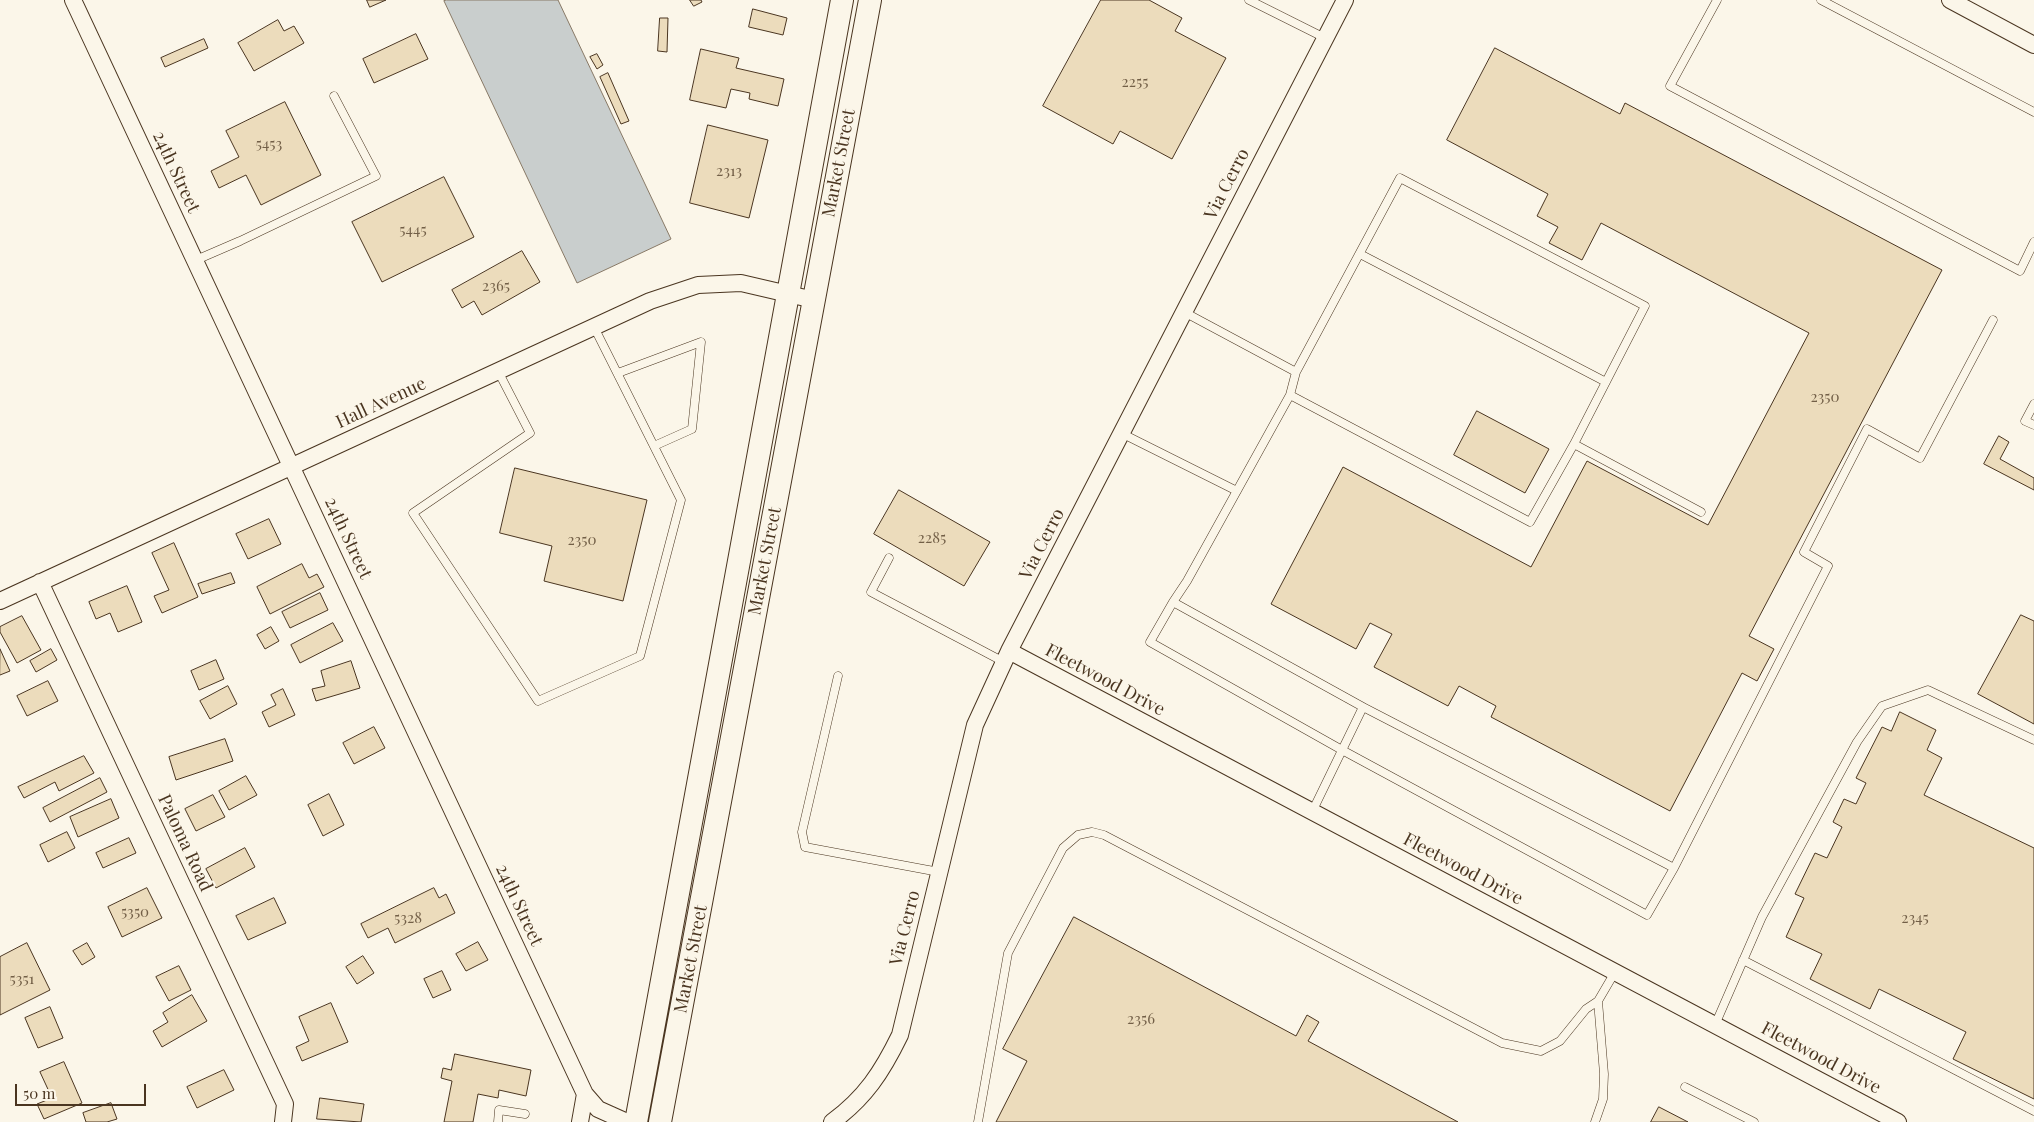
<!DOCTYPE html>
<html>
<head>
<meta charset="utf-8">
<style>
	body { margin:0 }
	#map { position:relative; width:2034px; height:1122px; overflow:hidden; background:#fbf6e9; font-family:"Playfair Display",serif }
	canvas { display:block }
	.scale { position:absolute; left:15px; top:1084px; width:131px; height:22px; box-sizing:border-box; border:2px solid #4a3520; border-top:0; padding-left:6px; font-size:15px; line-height:18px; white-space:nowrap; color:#4a3520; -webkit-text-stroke:4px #fbf6e9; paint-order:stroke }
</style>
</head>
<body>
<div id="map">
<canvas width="2034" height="1122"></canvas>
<div class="scale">50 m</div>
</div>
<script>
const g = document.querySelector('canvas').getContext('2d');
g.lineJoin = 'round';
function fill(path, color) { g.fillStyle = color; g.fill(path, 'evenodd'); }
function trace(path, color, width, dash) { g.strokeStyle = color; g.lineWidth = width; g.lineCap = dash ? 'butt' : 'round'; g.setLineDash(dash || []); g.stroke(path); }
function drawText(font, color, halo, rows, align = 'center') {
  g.font = font + ' "Playfair Display",serif'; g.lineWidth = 4; g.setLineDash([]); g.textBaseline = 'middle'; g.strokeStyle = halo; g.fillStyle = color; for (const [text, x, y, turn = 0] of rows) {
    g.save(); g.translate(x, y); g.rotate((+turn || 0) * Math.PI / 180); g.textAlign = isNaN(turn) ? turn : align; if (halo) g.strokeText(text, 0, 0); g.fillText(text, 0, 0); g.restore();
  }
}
const water = new Path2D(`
	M447,0H558L671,239L577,283L444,1Z`);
const building = new Path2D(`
	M367,0H386L370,7Z
	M690,0H701L702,2L694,6Z
	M1101,0H1149L1182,18L1175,31L1226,58L1172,159L1120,131L1113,144L1043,106Z
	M753,9L787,18L783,35L749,27Z
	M660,18H668L667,52L658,51Z
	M278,20L284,31L294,26L304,43L254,71L238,43Z
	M416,34L428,59L374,83L363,59Z
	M204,39L208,48L165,67L161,58Z
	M1495,48L1620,114L1625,103L1942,270L1749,636L1774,649L1757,681L1742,673L1670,811L1491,717L1496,706L1459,686L1448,706L1374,667L1392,634L1370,623L1356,649L1271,604L1343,467L1531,567L1587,461L1708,525L1809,333L1601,223L1582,260L1549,243L1558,227L1537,216L1548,194L1447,140Z
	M701,49L739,58L736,68L784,79L778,106L749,99L750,93L731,89L726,108L690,100Z
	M597,54L603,65L597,69L590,57Z
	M608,73L629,121L621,124L600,77Z
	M285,102L321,175L261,205L246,175L219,188L211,171L239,157L226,131Z
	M708,125L768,140L749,218L690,203Z
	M444,177L474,237L382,282L352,222Z
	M522,251L540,282L482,315L474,301L462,308L452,290Z
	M1477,411L1549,449L1525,493L1454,455Z
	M1999,436L2009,442L2000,459L2034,478V490L1984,464Z
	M515,468L647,500L623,601L544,581L552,546L500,533Z
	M899,490L990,542L964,586L874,534Z
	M269,519L281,544L248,559L236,534Z
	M174,543L198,597L162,613L154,596L169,590L152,553Z
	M302,564L309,578L317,574L324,587L270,614L257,587Z
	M231,573L235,583L202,594L198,584Z
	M127,586L142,622L118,632L110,613L96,619L89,602Z
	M320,593L328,610L290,628L282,612Z
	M2021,615L2034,621V724L1978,694Z
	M22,616L41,650L17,663L0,632V627Z
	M333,623L343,641L300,663L291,645Z
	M271,627L279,641L265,649L257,635Z
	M0,649L10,671L0,675Z
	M51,649L57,660L36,672L30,661Z
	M216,660L224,679L199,690L191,671Z
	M351,661L360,688L316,701L312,689L325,686L321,671Z
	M48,681L58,701L27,716L17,696Z
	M228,686L237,704L210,719L200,701Z
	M283,689L295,715L269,727L262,712L276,705L271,695Z
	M1900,712L1936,730L1927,750L1942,758L1924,795L2034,848V1099L1953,1059L1966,1032L1879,989L1870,1009L1810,979L1822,954L1786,937L1804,898L1795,894L1815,853L1827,858L1842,827L1833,822L1844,799L1856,804L1866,783L1856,778L1882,727L1891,731Z
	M374,727L385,748L354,764L343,743Z
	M225,739L233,761L176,780L169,757Z
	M84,756L94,773L59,791L55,782L24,798L18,787Z
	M246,776L257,795L229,810L219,791Z
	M100,778L107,792L50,822L43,808Z
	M329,794L344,825L323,836L308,805Z
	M213,795L225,817L196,831L185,809Z
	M111,799L119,818L78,837L70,817Z
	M67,832L75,848L48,862L40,845Z
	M129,838L136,853L103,868L96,853Z
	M245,848L255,867L216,888L206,869Z
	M147,888L162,918L122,937L108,907Z
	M434,888L439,898L446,894L455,913L395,943L388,928L368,938L361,924Z
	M274,898L286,923L248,940L236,916Z
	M1074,917L1296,1036L1307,1015L1319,1022L1308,1041L1458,1122H996L1027,1061L1003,1049Z
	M478,942L488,960L466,971L456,954Z
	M27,943L50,990L0,1015V957Z
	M87,943L95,957L82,965L73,951Z
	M363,956L374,973L357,984L346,967Z
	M179,966L191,990L169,1001L156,977Z
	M442,971L451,990L433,998L424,979Z
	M192,995L207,1021L162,1047L153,1031L168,1022L163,1013Z
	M331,1003L348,1042L302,1061L296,1047L309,1041L299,1017Z
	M50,1007L63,1038L38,1048L25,1018Z
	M455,1054L531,1070L526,1096L499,1090L498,1098L478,1094L473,1122H444L452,1081L441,1078L443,1068L451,1070Z
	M64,1062L82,1103L44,1119L37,1104L52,1098L40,1072Z
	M224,1070L234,1090L197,1108L187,1087Z
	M320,1098L364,1104L361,1122L317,1119Z
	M111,1103L117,1119L107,1122H86L83,1113Z
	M1659,1107L1688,1122H1651Z`);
const service = new Path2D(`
	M1249,0L1325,38
	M1717,0L1670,86L2020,271L2034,242
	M1821,0L2034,112
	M1360,254L1606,382
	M196,260L240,241L376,176L334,96
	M498,371L530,433L413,513L538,701L640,656L681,500L594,327
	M1296,372L1400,178L1645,306L1574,444
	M618,373L701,342L692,429L654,446
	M1290,395L1530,522L1574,444L1701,512
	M2034,404L2025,421L2034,425
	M1121,433L1237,491
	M889,558L871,592L1004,662
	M1173,602L1187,581L1290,395L1296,372L1184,312
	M838,676L802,832L805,847L939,872
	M1312,812L1363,707L1173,602L1150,642L1342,750L1647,915L1674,868L1363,707
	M1674,868L1828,566L1804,552L1867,429L1920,458L1993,320
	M1743,960L2034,1111
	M1715,1025L1762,917L1857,742L1882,706L1928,690L2034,740
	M1685,1087L1754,1122
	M498,1122L499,1110L525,1114
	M978,1122L1008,953L1063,848L1078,835L1092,832L1104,835L1502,1043L1541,1051L1560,1041L1586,1009L1598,1001L1615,972
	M1595,1122L1603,1099L1604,1074L1598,1001`);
const minor = new Path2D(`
	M73,0L585,1094L598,1109L627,1122
	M1950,0L2034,45
	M40,582L285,1104L283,1122
	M0,601L650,301L698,285L741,283L814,300
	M1009,651L1898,1122
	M580,1122L585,1094
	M832,1122C865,1098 882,1072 900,1035L975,725L1009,651L1345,0`);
const secondary = new Path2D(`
	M636,1122L842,0
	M660,1122L870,0`);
const numberNames = [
	["2255",1135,82],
	["5453",269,144],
	["2313",729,171],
	["5445",413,230],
	["2365",496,286],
	["2350",1825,397],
	["2285",932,538],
	["2350",582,540],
	["5350",135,912],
	["5328",408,918],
	["2345",1915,918],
	["5351",22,979],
	["2356",1141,1019]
];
const streetNames = [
	["Market Street",839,163,-79],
	["24th Street",176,172,65],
	["Via Cerro",1227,184,-63],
	["Hall Avenue",381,403,-25],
	["24th Street",348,538,65],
	["Via Cerro",1042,544,-63],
	["Market Street",765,561,-79],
	["Fleetwood Drive",1105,680,28],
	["Paloma Road",185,843,65],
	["Fleetwood Drive",1463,869,28],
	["24th Street",519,905,65],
	["Via Cerro",905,928,-76],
	["Market Street",691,959,-79],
	["Fleetwood Drive",1821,1058,28]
];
fill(water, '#c9cecd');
trace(water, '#887966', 1);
fill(building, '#ecdcbc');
trace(building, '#4a3520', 1);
trace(service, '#4a3520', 9);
trace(minor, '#4a3520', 18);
trace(secondary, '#4a3520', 24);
trace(service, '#fbf6e9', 8);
trace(minor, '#fbf6e9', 16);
trace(secondary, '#fbf6e9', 22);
drawText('15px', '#725f47', null, numberNames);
drawText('18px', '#4a3520', '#fbf6e9', streetNames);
</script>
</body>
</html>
